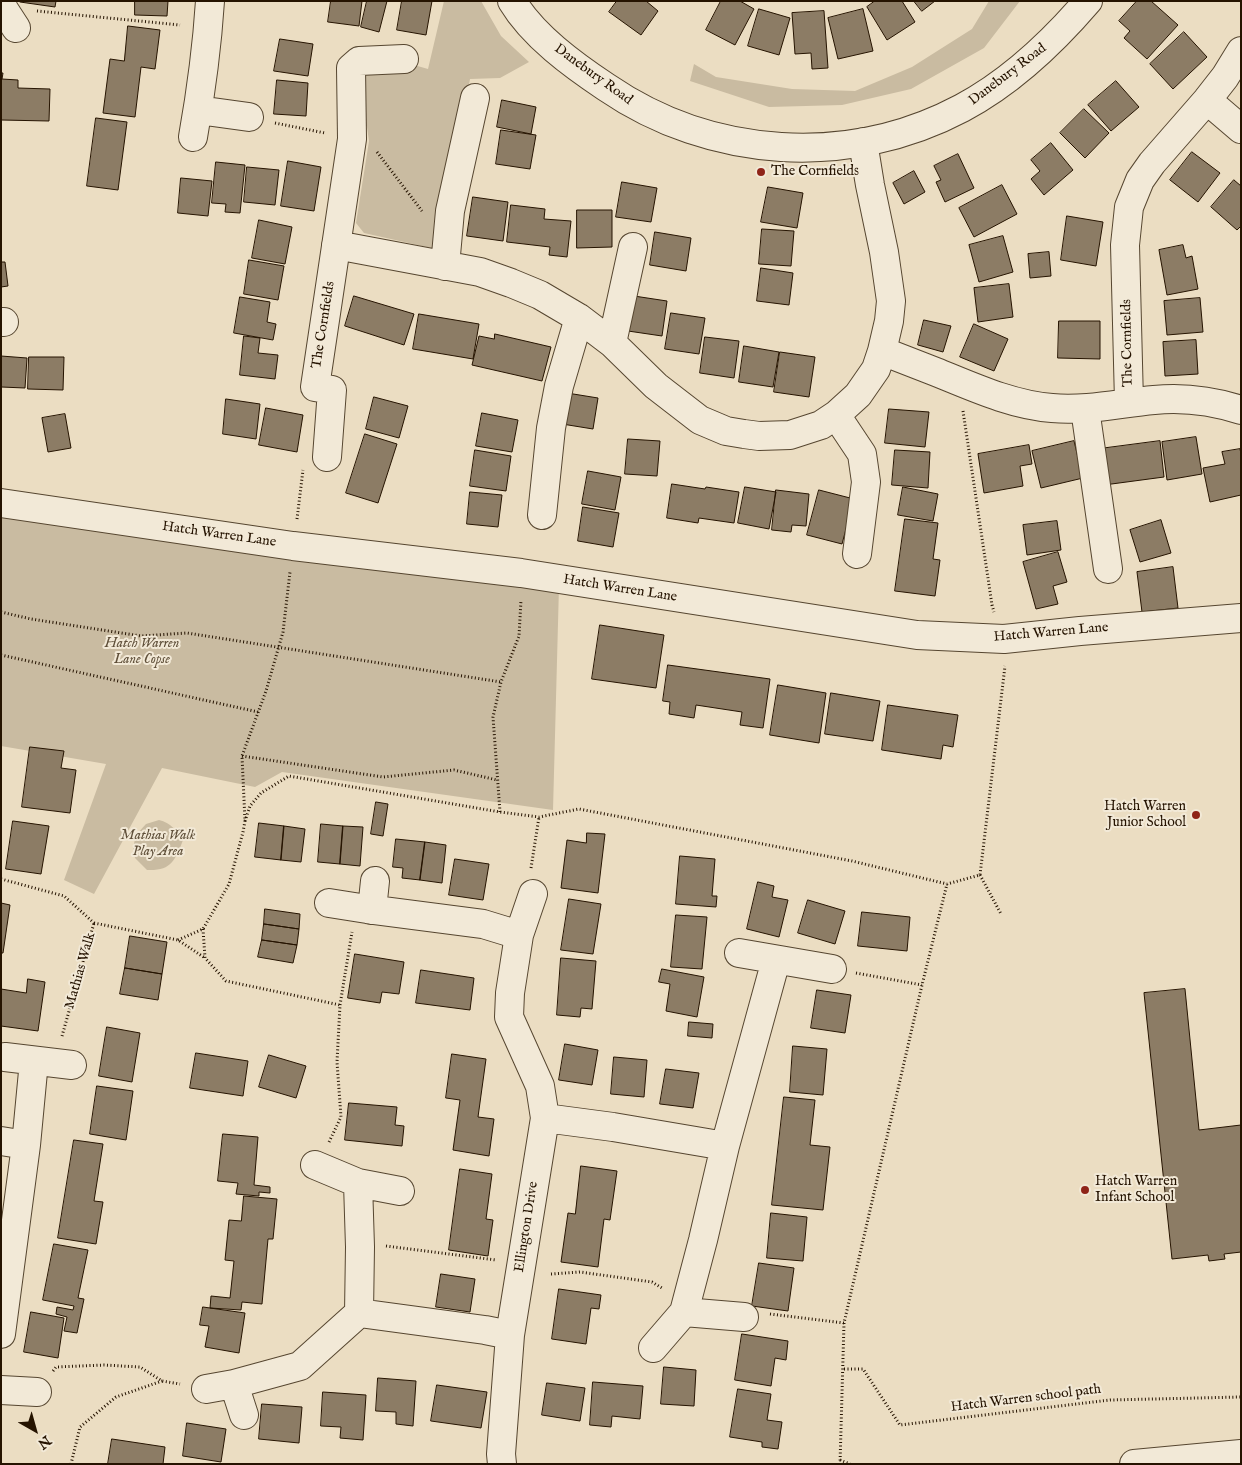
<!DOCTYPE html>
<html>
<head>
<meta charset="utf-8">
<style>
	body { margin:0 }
	#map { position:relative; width:1242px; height:1465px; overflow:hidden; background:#ebddc2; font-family:"IM FELL English",serif }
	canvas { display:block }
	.frame { position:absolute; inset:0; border:2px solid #251300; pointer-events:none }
	.north { position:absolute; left:10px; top:1405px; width:50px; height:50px; -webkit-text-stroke:4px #f2e9d7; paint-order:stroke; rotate:142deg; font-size:14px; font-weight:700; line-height:20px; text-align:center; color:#251300 }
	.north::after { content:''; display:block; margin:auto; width:18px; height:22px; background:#251300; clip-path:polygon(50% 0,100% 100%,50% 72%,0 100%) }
</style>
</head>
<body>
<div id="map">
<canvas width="1242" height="1465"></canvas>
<div class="frame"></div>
<div class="north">N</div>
</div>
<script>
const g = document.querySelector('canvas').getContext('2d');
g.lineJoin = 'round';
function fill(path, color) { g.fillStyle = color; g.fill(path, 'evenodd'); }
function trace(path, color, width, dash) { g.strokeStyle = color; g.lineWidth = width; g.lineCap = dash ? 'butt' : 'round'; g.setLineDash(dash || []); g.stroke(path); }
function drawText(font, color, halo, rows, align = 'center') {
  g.font = font + ' "IM FELL English",serif'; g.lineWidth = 4; g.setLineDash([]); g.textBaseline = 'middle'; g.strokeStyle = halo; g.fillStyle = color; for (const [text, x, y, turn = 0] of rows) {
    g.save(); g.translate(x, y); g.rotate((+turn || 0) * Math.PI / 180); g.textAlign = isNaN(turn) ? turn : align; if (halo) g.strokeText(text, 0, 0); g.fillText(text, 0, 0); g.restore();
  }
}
const green = new Path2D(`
	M444,1H481L501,36L529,62L500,78L470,79L440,250L364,233L356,223L369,141L367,127L359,116L365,73L393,59L428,69Z
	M989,1H1020L984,48L911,89L842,105L769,107L690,81L694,64L716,77L792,89L855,91L912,67L972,29Z
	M1,517L559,586L553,810L282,772L255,787L162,768L94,894L64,880L106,764L1,746Z
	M159,820C171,823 176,830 183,840C175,861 171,871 147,870L135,858L133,848L136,835L146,824Z`);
const building = new Path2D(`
	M20,1H56L55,7L20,2Z
	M135,1H168L167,16L135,15Z
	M331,1H362L359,26L328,22Z
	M367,1H387L379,32L361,27Z
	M402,1H432L426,35L397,30Z
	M617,1H646L658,11L641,35L609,12Z
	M721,1H740L754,9L735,45L706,30Z
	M875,1H902L915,22L887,40L867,7Z
	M914,1H935L922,11Z
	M1137,1H1151L1178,25L1147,59L1124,38L1130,31L1119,21Z
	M759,9L790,18L779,55L748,46Z
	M863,9L873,51L838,59L828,18Z
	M824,11L828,68L812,69L811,53L795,54L792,13Z
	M128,26L160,30L155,69L141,67L135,117L103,113L110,59L124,61Z
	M1184,32L1207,57L1173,89L1150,64Z
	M280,39L313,44L308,76L274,71Z
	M1,73H3L2,79L18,80V88L50,89L49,121L1,120Z
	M277,80L308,83L306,116L274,114Z
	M1116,81L1139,107L1111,131L1088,105Z
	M502,100L536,107L531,134L497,127Z
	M1084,109L1109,133L1085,158L1060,133Z
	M96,118L127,122L118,190L87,186Z
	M501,130L536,135L530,169L496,164Z
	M1051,143L1073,170L1044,195L1031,179L1040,171L1031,160Z
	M1192,152L1220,173L1198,202L1170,180Z
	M958,154L974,188L945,202L936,182L941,180L934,166Z
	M288,161L321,167L314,211L281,206Z
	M216,162L245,165L240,213L225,212L226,204L212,203Z
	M247,167L279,170L275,205L244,202Z
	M914,171L925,192L904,204L893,183Z
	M181,178L212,181L208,216L178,213Z
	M1234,180L1241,186V226L1237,230L1211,207Z
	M622,182L657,188L651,222L616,217Z
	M1002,185L1017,214L974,237L959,208Z
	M768,187L803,193L797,228L761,222Z
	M473,197L508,202L503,241L467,236Z
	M511,205L545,209L544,219L571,221L567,257L549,255L550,247L507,242Z
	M577,210H612V247L577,248Z
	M1067,216L1103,222L1096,266L1061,260Z
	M259,220L292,227L285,264L252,258Z
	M762,229L794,231L791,266L759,264Z
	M655,232L691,238L686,271L650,265Z
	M1003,236L1013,272L979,282L969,245Z
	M1183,245L1186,258L1192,256L1198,289L1167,295L1159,250Z
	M1049,252L1051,276L1030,278L1028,254Z
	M249,260L284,266L278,300L244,294Z
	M1,262H5L8,286L1,287Z
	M761,268L793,273L789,305L757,301Z
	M1009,284L1013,317L978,322L974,288Z
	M354,296L414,314L404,345L345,326Z
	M634,296L667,301L662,336L628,331Z
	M240,297L270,302L267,322L276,324L273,340L234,333Z
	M1200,298L1203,332L1167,335L1164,301Z
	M671,313L705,318L699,354L665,349Z
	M419,314L479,324L473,359L413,349Z
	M924,320L951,326L943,352L918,345Z
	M1059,321H1100V359L1058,358Z
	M974,324L1008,339L994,371L960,357Z
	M495,334L551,347L542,381L472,365L479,336L494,339Z
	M244,336L260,338L258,353L278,355L275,379L240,375Z
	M705,337L739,341L734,378L700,373Z
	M1196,340L1198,374L1165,376L1163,342Z
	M744,346L779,352L773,387L739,382Z
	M780,352L815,357L809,397L774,392Z
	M1,356L27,358L25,388L1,387Z
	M29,357H64L63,390L28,389Z
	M567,393L598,398L593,429L562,424Z
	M374,397L408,406L399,438L366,429Z
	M226,399L260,404L256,439L223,434Z
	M266,408L303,415L297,452L259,445Z
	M889,409L929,412L925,447L885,443Z
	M482,413L518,420L512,452L476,446Z
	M65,414L71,448L48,452L42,418Z
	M365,434L397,444L378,503L346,493Z
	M1196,437L1202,474L1167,480L1162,442Z
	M628,439L660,441L657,476L625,474Z
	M1074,441L1083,478L1041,488L1032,451Z
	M1160,441L1164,477L1104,485L1099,449Z
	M1029,445L1032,464L1020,466L1023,486L984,493L978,454Z
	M1240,449L1241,454V495L1210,502L1203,468L1225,464L1222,452Z
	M475,450L511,456L506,491L470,486Z
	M895,450L930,452L928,488L892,485Z
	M588,471L621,477L615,510L582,504Z
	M672,484L705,489L706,487L739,492L734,523L699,518L698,523L667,518Z
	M745,487L776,492L769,529L738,523Z
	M903,487L938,494L933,521L898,515Z
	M776,490L809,494L806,526L792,525L791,532L772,530Z
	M819,490L854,499L842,544L807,535Z
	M470,492L502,495L498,527L467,524Z
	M583,507L619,513L613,547L578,541Z
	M905,519L938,523L933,559L940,560L935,596L895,591Z
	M1161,520L1171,553L1140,562L1130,530Z
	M1057,521L1061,550L1027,555L1023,525Z
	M1058,552L1067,582L1053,586L1058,604L1036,609L1023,562Z
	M1173,567L1178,608L1142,612L1137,572Z
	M600,625L664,635L656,688L592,679Z
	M668,665L770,679L763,728L740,725L742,712L696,705L694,718L669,714L670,702L663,701Z
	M778,685L826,693L819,743L770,735Z
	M831,693L880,701L873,741L825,734Z
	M888,705L958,715L953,747L943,745L941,759L882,750Z
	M30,747L64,751L61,768L76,770L70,813L22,807Z
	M376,802L388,804L383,836L371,834Z
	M13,821L49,826L41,874L6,869Z
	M259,823L284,826L281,860L255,857Z
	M321,824L343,826L340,864L318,862Z
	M284,826L305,829L301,862L281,860Z
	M343,826L363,827L360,866L340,864Z
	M587,833L605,834L598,893L561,888L567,840L586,843Z
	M396,839L425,842L420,880L402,878L403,868L393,867Z
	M425,842L446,845L442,883L420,880Z
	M680,856L715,859L712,896H717L716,907L676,904Z
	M455,859L489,864L483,900L449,895Z
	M758,882L774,886L772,897L788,900L779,937L747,929Z
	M569,899L601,904L593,954L561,950Z
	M808,900L845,911L835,944L798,933Z
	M1,903L10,905L3,953H1Z
	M265,909L300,914L299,929L264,924Z
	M862,912L910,917L907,951L858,946Z
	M676,915L707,917L702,969L671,967Z
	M264,924L299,929L297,945L262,940Z
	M130,936L167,942L162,974L125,968Z
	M262,940L297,945L293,963L258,957Z
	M355,954L404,962L399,994L382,992L380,1003L348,998Z
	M561,958L596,961L592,1009L581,1008L580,1017L557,1015Z
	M125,968L162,974L158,1000L120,994Z
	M662,969L704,977L697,1017L666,1011L670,984L659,982Z
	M421,970L474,978L470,1010L416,1003Z
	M28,979L45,982L38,1031L1,1026V989L26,993Z
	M1185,989L1199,1130L1241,1125V1252L1224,1254L1225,1259L1209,1261L1208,1255L1172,1259L1144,993Z
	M817,990L851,995L845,1033L811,1028Z
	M689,1022L713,1024L712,1038L688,1036Z
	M107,1027L140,1033L132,1082L99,1076Z
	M565,1044L598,1050L592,1085L559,1080Z
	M793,1046L827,1049L823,1095L790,1092Z
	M196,1053L248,1061L243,1096L190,1088Z
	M452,1054L486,1059L478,1117L494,1119L489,1156L453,1150L460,1100L446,1098Z
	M269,1055L306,1066L296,1098L259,1087Z
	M614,1057L647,1060L644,1097L611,1094Z
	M666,1069L699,1073L693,1108L660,1104Z
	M97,1086L133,1091L126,1140L90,1134Z
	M784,1097L815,1100L810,1145L830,1147L823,1210L772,1205Z
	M349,1103L397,1107L395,1125L404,1126L402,1146L345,1140Z
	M223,1134L258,1137L254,1185L270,1187V1193L259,1192V1196L236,1194L238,1183L218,1181Z
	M74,1140L103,1144L94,1201L103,1202L96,1244L58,1238Z
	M581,1166L617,1171L610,1220L604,1219L598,1267L561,1262L568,1213L575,1214Z
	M460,1169L492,1174L486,1219L493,1220L488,1256L449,1250Z
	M244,1196L277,1199L273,1239H268L262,1304L242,1302L241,1310L210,1308L211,1296L230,1298L234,1261L225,1260L229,1220L241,1221Z
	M771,1213L807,1217L803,1261L767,1258Z
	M54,1244L88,1250L78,1298L84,1299L77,1333L64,1331L67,1317L56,1314L57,1307L73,1310L74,1306L43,1300Z
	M759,1263L794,1268L788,1311L752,1306Z
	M441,1274L475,1279L470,1312L436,1307Z
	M559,1289L601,1295L599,1309L591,1308L586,1344L552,1339Z
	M203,1307L245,1313L239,1353L205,1347L209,1326L200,1325Z
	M31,1312L64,1318L58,1358L24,1352Z
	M742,1334L788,1341L786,1360L775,1358L771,1386L735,1380Z
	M664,1367L696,1370L694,1406L661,1404Z
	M378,1378L416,1381L413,1426L396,1424V1412L376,1411Z
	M593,1382L643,1386L640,1419L612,1416L611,1427L590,1425Z
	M547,1383L585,1388L580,1421L542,1415Z
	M437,1385L487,1392L481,1428L431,1421Z
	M738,1389L771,1394L767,1420L782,1422L778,1449L762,1447V1442L730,1437Z
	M323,1392L366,1395L363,1440L340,1438L341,1427L321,1426Z
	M262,1404L302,1407L299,1443L259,1439Z
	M187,1423L226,1429L221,1462L183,1456Z
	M112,1439L165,1447L163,1464H108Z`);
const path = new Path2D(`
	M37,11L180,25
	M275,123L325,133
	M377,152L422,211
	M963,411L992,605L994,612
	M297,519L303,470
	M1,612L31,619L141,636L187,633L501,682
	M1,655L258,712
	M242,756L383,777L454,770L497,780
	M500,812L493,717L501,682L519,636L521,600
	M245,821L250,806L261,793L289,776L500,812L539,817L579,809L852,861L947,884L980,875L1005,666
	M531,868L539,817
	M980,875L1001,914
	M1,879L64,896L94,923
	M94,923L178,940L205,958
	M203,929L205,958L226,981L340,1005
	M178,940L203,929L229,884L243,832L245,821L242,756L266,691L283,632L290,572
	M856,973L922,985
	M62,1036L94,923
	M329,1142L341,1117L337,1062L340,1005L352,932
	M386,1246L496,1260
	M551,1274L580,1272L652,1282L662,1288
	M770,1314L844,1323
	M844,1369H863L900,1425L1110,1400L1241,1397
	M53,1371L56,1367L104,1365L140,1367L162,1381L180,1384
	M840,1460L850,1464
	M71,1464L80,1427L116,1397L162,1381
	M840,1464L844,1323L922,985L947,884`);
const minor = new Path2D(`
	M2,1L3,8L16,28
	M512,1C533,36 573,65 606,87C711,159 849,168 962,108C1011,82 1052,43 1088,1
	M1207,100L1241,129
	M198,110L249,117
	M193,137C201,92 207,47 210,1
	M863,142L870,185L884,252L891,301L889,321L882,351
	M336,245L480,272L511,283L540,295L579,318L612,343L656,386L700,420L726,431L744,434L759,436L790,435L821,425L836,415L858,395L876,369L882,351C900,358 918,365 936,372C973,387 1012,405 1052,408C1087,411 1120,403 1154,400C1184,397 1213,401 1241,410
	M445,266L450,211L475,98
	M1,322H4
	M612,343L633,247
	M1129,402L1125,245L1129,207L1140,180L1152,163L1207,100L1225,77L1241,51
	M1085,409L1108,569
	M836,415L862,454L866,482L857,554
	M327,457L332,390L315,387L352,139L351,68L359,61L404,59
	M1,503L293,546L521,573L917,635L1004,639L1080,631L1241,618
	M542,515L551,428L559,386L579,318
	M329,903L367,909L483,924L519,935
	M372,910L375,881
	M739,953L832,969
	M5,1057L72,1065
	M545,1118L613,1127L725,1146
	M1,1141L26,1145
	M315,1165L358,1183L400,1191
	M358,1183L360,1247L359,1313
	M684,1312L703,1240L725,1146L776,960
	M1,1334L26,1145L34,1061
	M653,1348L684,1312L744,1317
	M234,1384L244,1415
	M206,1389L234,1384L300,1366L359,1313L485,1330L510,1335
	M1,1390L37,1392
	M502,1464L501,1454L510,1335L545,1118L540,1086L509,1017L510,993L519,935L533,894
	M1134,1464L1241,1454`);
const markers = [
	[761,172,5,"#8f2418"],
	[1196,815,5,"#8f2418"],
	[1085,1190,5,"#8f2418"]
];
const streetNames = [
	["Danebury Road",593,75,36],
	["Danebury Road",1008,75,-37],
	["The Cornfields",324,325,-81],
	["The Cornfields",1128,343,-91],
	["Hatch Warren Lane",219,535,8],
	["Hatch Warren Lane",620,589,9],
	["Hatch Warren Lane",1051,633,-5],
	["Mathias Walk",81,971,-74],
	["Ellington Drive",527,1227,-81],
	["Hatch Warren school path",1026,1399,-7]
];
const poiNames = [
	["The Cornfields",771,172],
	["Hatch Warren",1186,807,"right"],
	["Junior School",1186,823,"right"],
	["Hatch Warren",1095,1182],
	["Infant School",1095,1198]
];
const parkNames = [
	["Hatch Warren",142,644],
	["Lane Copse",142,660],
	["Mathias Walk",158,836],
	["Play Area",158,852]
];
fill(green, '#c9bba1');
fill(building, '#8c7c65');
trace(building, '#251300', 1);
trace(minor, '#564630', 30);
trace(path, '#251300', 3, [1, 2.5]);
trace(minor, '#f2e9d7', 28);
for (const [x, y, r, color] of markers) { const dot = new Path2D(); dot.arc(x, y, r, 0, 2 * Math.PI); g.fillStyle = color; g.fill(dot); trace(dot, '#f2e9d7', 2); }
drawText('14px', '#251300', '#f2e9d7', streetNames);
drawText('14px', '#251300', '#f2e9d7', poiNames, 'left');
drawText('italic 14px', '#5e4e38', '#f2e9d7', parkNames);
</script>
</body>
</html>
